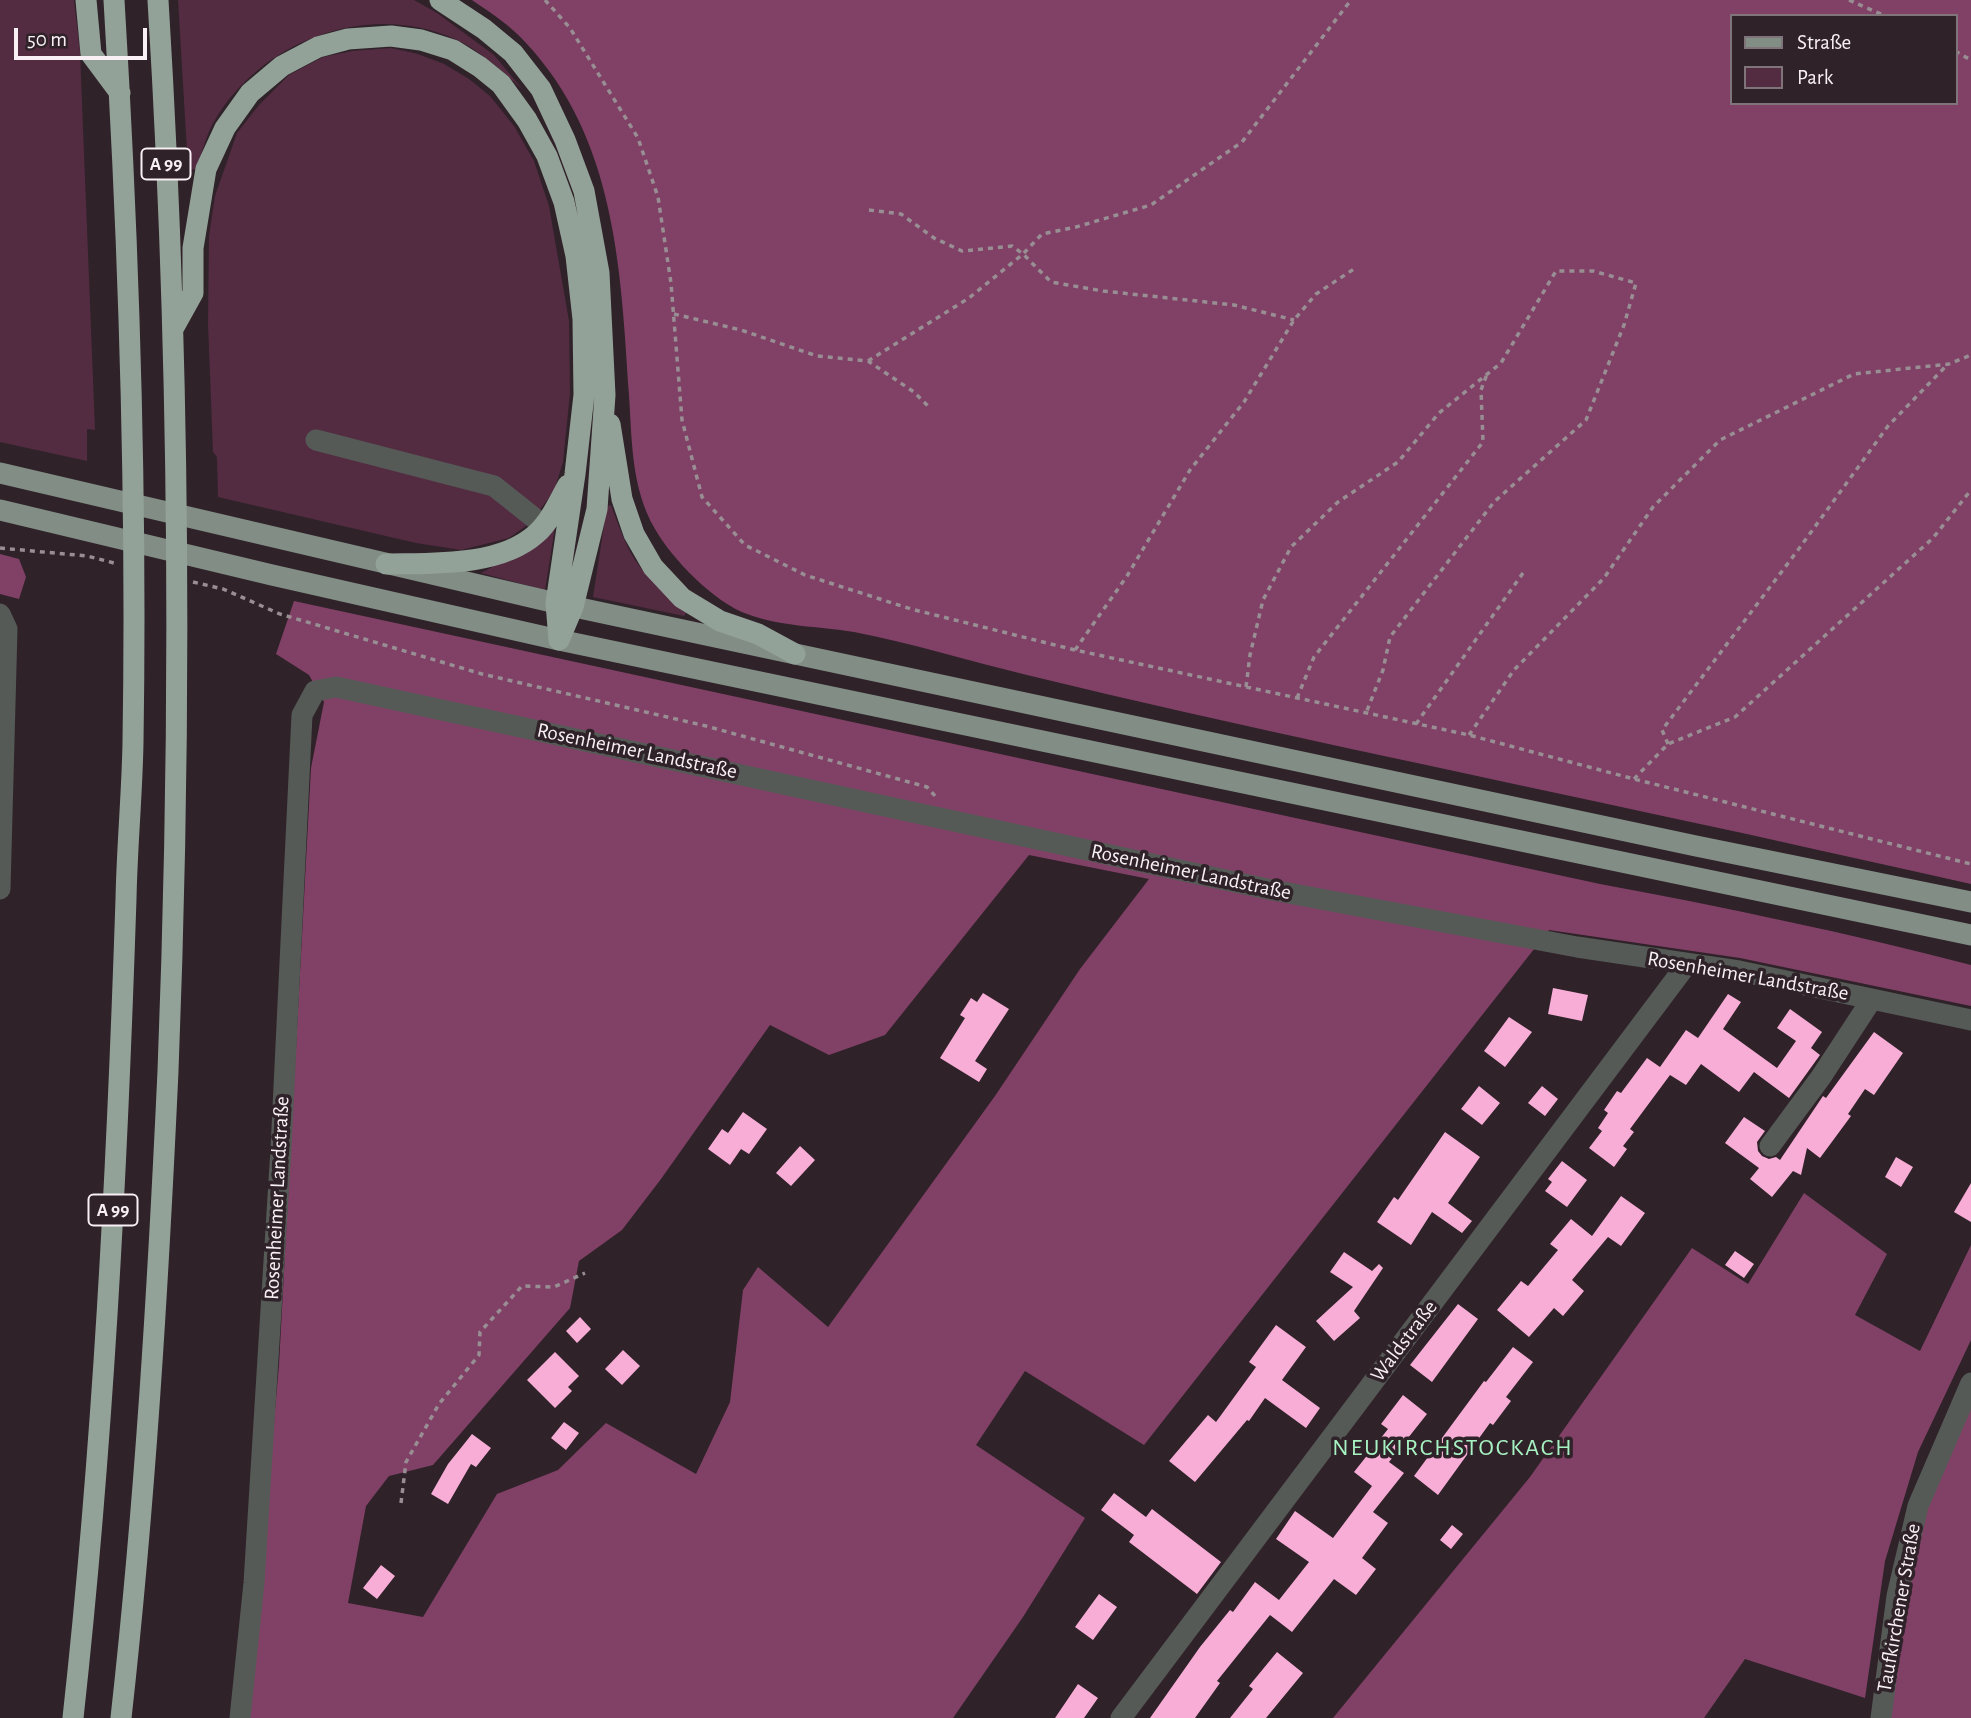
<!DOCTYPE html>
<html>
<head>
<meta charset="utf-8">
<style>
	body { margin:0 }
	#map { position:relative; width:1971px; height:1718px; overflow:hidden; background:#2f2229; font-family:"Alegreya Sans",sans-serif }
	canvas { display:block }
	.legend { position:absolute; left:1730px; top:14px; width:228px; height:91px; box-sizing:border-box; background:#2f2229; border:2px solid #7f747a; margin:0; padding:9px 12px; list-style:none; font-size:21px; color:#f8f0f4 }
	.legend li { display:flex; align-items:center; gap:14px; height:35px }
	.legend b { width:35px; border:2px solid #7f747a }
	.scale { position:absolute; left:14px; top:28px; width:133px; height:32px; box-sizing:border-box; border:4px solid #f8f0f4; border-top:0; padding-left:9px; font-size:21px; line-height:24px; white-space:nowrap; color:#f8f0f4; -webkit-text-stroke:5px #2f2229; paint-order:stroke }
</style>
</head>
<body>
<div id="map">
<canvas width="1971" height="1718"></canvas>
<ul class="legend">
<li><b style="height:9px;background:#828e85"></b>Straße</li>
<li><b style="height:19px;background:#532c42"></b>Park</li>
</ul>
<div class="scale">50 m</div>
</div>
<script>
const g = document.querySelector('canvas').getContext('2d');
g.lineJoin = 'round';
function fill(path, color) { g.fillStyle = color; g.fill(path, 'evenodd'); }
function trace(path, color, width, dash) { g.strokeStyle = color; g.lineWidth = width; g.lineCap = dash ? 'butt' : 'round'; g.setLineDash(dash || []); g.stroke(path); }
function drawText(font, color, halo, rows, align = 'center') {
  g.font = font + ' "Alegreya Sans",sans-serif'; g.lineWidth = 7; g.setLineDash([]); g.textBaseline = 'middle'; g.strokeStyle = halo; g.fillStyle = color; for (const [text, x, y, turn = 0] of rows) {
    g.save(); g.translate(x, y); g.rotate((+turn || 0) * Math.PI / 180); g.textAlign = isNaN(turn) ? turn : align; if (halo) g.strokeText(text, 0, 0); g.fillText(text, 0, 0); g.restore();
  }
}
const green = new Path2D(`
	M0,0H74L80,52L95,430L87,429V461L0,442Z
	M178,0H414L437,13L494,55L523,90C502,71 481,51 455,39C369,0 262,40 215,120C206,134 202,154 196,170L188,168Z
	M391,48L418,54L444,64L469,79L490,96L514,126L534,161L549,206L569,321L570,393L563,462L554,491L530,523L509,538L461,550L416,543L218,497L217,457L213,452L208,323L209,236L215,196L237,133L259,105L289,75L323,57L352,51Z
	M611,505C620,529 628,555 646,574C658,588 673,600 687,612L684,616L593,597L607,506Z
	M555,527L545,590L481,573L496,565Z`);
const forest = new Path2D(`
	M472,0H1971V884C1871,862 1772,839 1672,818C1457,771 1241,727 1027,675C969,661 912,643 854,632C818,626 782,627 747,614C714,602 672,559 655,529C631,488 632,440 629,395C621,271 616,139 526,43C511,26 491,13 472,0ZM1731,16H1955V103H1731Z
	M0,554L19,559L26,577L19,599L0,594Z
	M294,601L1600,884C1724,907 1848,933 1971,965V1006L1740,958L1549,930L1144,1445L1025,1371L976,1445L1085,1518L1023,1617L953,1718H248L279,1365L311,768L324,702L309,675L276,654ZM1029,855L1149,879L1080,969L995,1096L828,1327L758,1267L743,1290L730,1402L696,1474L606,1423L558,1470L497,1494L423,1617L348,1603L366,1506L389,1476L433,1465L570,1308L579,1261L622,1230L661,1179L770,1025L829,1055L885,1035Z
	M1804,1193L1887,1254L1855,1315L1920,1351L1971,1245V1340L1918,1452L1885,1561L1865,1698L1745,1659L1704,1718H1333L1530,1477L1692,1248L1748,1284Z
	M1971,1403V1718H1890L1907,1589L1924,1514Z`);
const building = new Path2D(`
	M1553,988L1588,995L1582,1021L1548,1014Z
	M983,993L1009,1009L975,1061L987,1069L979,1082L940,1058L965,1018L960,1015L971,998L977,1002Z
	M1728,994L1741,1002L1723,1029L1777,1068L1796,1041L1777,1028L1790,1009L1822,1032L1811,1048L1820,1055L1789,1098L1754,1072L1739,1092L1701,1064L1686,1085L1670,1075L1630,1129L1634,1132L1623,1146L1627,1149L1614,1167L1589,1148L1602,1131L1598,1128L1608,1113L1604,1110L1617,1091L1621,1093L1647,1058L1660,1067L1686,1030L1698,1038Z
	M1509,1017L1532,1032L1505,1067L1484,1051Z
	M1874,1032L1903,1053L1874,1095L1865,1089L1848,1114L1851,1116L1820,1158L1807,1148L1801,1175L1793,1171L1772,1197L1750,1179L1759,1168L1725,1143L1744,1117L1765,1131L1757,1142L1758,1151L1762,1156L1769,1159L1776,1157L1780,1160L1823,1096L1826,1098Z
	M1479,1086L1500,1103L1482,1125L1461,1109Z
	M1542,1086L1558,1099L1545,1116L1528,1103Z
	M743,1112L767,1129L749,1154L741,1149L730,1165L708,1149L722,1129L728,1133Z
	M1445,1132L1480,1157L1448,1203L1472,1221L1462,1233L1432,1212L1411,1245L1377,1222L1394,1197L1398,1200Z
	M800,1146L815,1160L791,1186L776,1173Z
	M1896,1157L1913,1167L1901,1187L1885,1177Z
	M1562,1161L1587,1180L1567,1207L1545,1191L1552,1182L1548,1179Z
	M1971,1183V1222L1954,1212Z
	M1621,1196L1645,1213L1621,1246L1608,1237L1572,1280L1584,1291L1563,1316L1554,1308L1529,1337L1497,1310L1521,1281L1528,1286L1558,1250L1550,1244L1571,1219L1592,1236Z
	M1735,1251L1754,1264L1744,1278L1725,1265Z
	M1344,1252L1372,1271L1379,1264L1383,1268L1354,1311L1360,1318L1334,1341L1316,1321L1353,1287L1330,1272Z
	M1458,1304L1478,1319L1432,1382L1410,1365Z
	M580,1317L591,1329L577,1343L566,1331Z
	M1276,1325L1306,1347L1282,1380L1320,1408L1306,1428L1265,1398L1249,1421L1247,1420L1195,1482L1169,1461L1208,1415L1216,1422L1256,1367L1249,1362Z
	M1513,1347L1533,1362L1506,1397L1511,1401L1493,1425L1490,1423L1438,1495L1414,1476L1484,1381L1486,1382Z
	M623,1350L640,1366L622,1385L605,1369Z
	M555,1352L579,1376L568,1387L572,1391L555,1408L527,1380Z
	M1403,1395L1427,1414L1389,1462L1404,1473L1373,1512L1388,1523L1362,1558L1376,1569L1356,1595L1334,1579L1292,1632L1270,1615L1217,1681L1220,1683L1195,1718H1150L1200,1647L1230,1610L1233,1612L1255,1582L1279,1600L1309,1562L1276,1539L1295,1511L1333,1538L1372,1486L1354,1472L1388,1429L1381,1424Z
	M564,1422L579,1433L566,1450L551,1438Z
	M472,1434L491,1448L476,1467L471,1464L448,1504L431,1494L448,1464Z
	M1114,1493L1146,1517L1152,1509L1221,1562L1197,1594L1129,1542L1134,1535L1101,1510Z
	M1452,1525L1463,1534L1451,1549L1440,1540Z
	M381,1565L395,1576L377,1599L363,1588Z
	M1099,1594L1117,1607L1093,1640L1075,1627Z
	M1277,1652L1303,1673L1266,1718H1230L1253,1689L1249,1686Z
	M1078,1684L1098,1698L1084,1718H1055Z`);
const path = new Path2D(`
	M545,0L570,28L638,138L658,197L671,283L682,420L702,497L745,545L805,575L911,609L1075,650L1469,735L1634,779L1971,864
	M1849,0L1885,16
	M1955,51L1971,60
	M869,210L901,214L934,238L962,251L1012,246L1023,254L1051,282L1103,291L1234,305L1294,320
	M674,314L741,330L817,356L868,361L914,392L929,407
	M868,361L969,298L1023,254L1042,234L1076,227L1151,205L1242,142L1351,0
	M0,548L87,556L114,563
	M193,582L223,589L280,614L482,674L706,726L927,787L936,797
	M1075,650L1127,576L1190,470L1244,402L1294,320L1316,294L1357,267
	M1246,687L1250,655L1263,600L1291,547L1338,502L1398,462L1439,413L1501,363L1556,271H1593L1636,283L1624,325L1586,420L1494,502L1390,637L1383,670L1366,713
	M1297,698L1314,657L1483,442L1481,390L1487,374
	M1416,724L1523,573
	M1469,735L1514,670L1604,578L1653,507L1720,440L1854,374L1949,364L1971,355
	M1668,744L1662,730L1798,550L1888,426L1948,364
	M1634,779L1668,744L1735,717L1933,538L1971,490
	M401,1503L406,1462L439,1404L479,1355L480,1332L522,1286L554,1287L585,1273`);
const minor = new Path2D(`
	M316,440L494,486L543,525
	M0,614L7,629L0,889
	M1770,1146L1821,1077L1872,999
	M240,1718L254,1583L281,1149L302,715L315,691L336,687L1267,889L1577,947L1739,971L1971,1020
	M1121,1718L1687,964
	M1881,1718L1897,1596L1918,1506L1971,1383`);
const major = new Path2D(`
	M0,473L556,603L1696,846L1971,902
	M0,510L272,575L559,640L1971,935`);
const highway = new Path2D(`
	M86,0L91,54L120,93
	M440,0L484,29L513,53L541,89L565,140L584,191L599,273L605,395L597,509L573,607L560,638
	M173,329L193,293V248L206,169L225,128L250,93L282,66L318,47L348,39L391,36L421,40L453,50L480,67L501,84L527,120L547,156L564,202L576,256L583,319L584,395L575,474L556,603L559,640
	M610,424L622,499L634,534L653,567L682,598L720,621L758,634L795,654
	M386,564C432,563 499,567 536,534C550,522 559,501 568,485
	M73,1718C103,1446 117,1172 126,899C127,847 132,795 133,743C137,496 129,247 114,0
	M121,1718C145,1503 158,1288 168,1071C182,714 180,357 158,0`);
const shields = [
	[166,164,49],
	[113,1210,49]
];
const shieldNames = [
	["A 99",166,164],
	["A 99",113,1210]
];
const streetNames = [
	["Rosenheimer Landstraße",637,751,12],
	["Rosenheimer Landstraße",1191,872,12],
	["Rosenheimer Landstraße",1748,976,10],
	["Rosenheimer Landstraße",277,1198,-87],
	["Waldstraße",1404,1341,-53],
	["Taufkirchener Straße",1899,1608,-80]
];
const quarterNames = [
	["NEUKIRCHSTOCKACH",1453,1448]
];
fill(green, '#532c42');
fill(forest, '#814166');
fill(building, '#f7add6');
trace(path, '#988e93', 3.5, [5, 5]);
trace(minor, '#555a56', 21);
trace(major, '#828e85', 21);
trace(highway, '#93a298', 21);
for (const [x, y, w] of shields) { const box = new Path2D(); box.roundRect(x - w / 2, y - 15.5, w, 31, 5); g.fillStyle = '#2f2229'; g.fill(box); trace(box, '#f8f0f4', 2); }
drawText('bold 19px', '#f8f0f4', null, shieldNames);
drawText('21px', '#f8f0f4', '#2f2229', streetNames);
g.letterSpacing = '2px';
drawText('24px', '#a7f2c2', '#2f2229', quarterNames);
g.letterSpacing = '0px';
</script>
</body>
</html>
